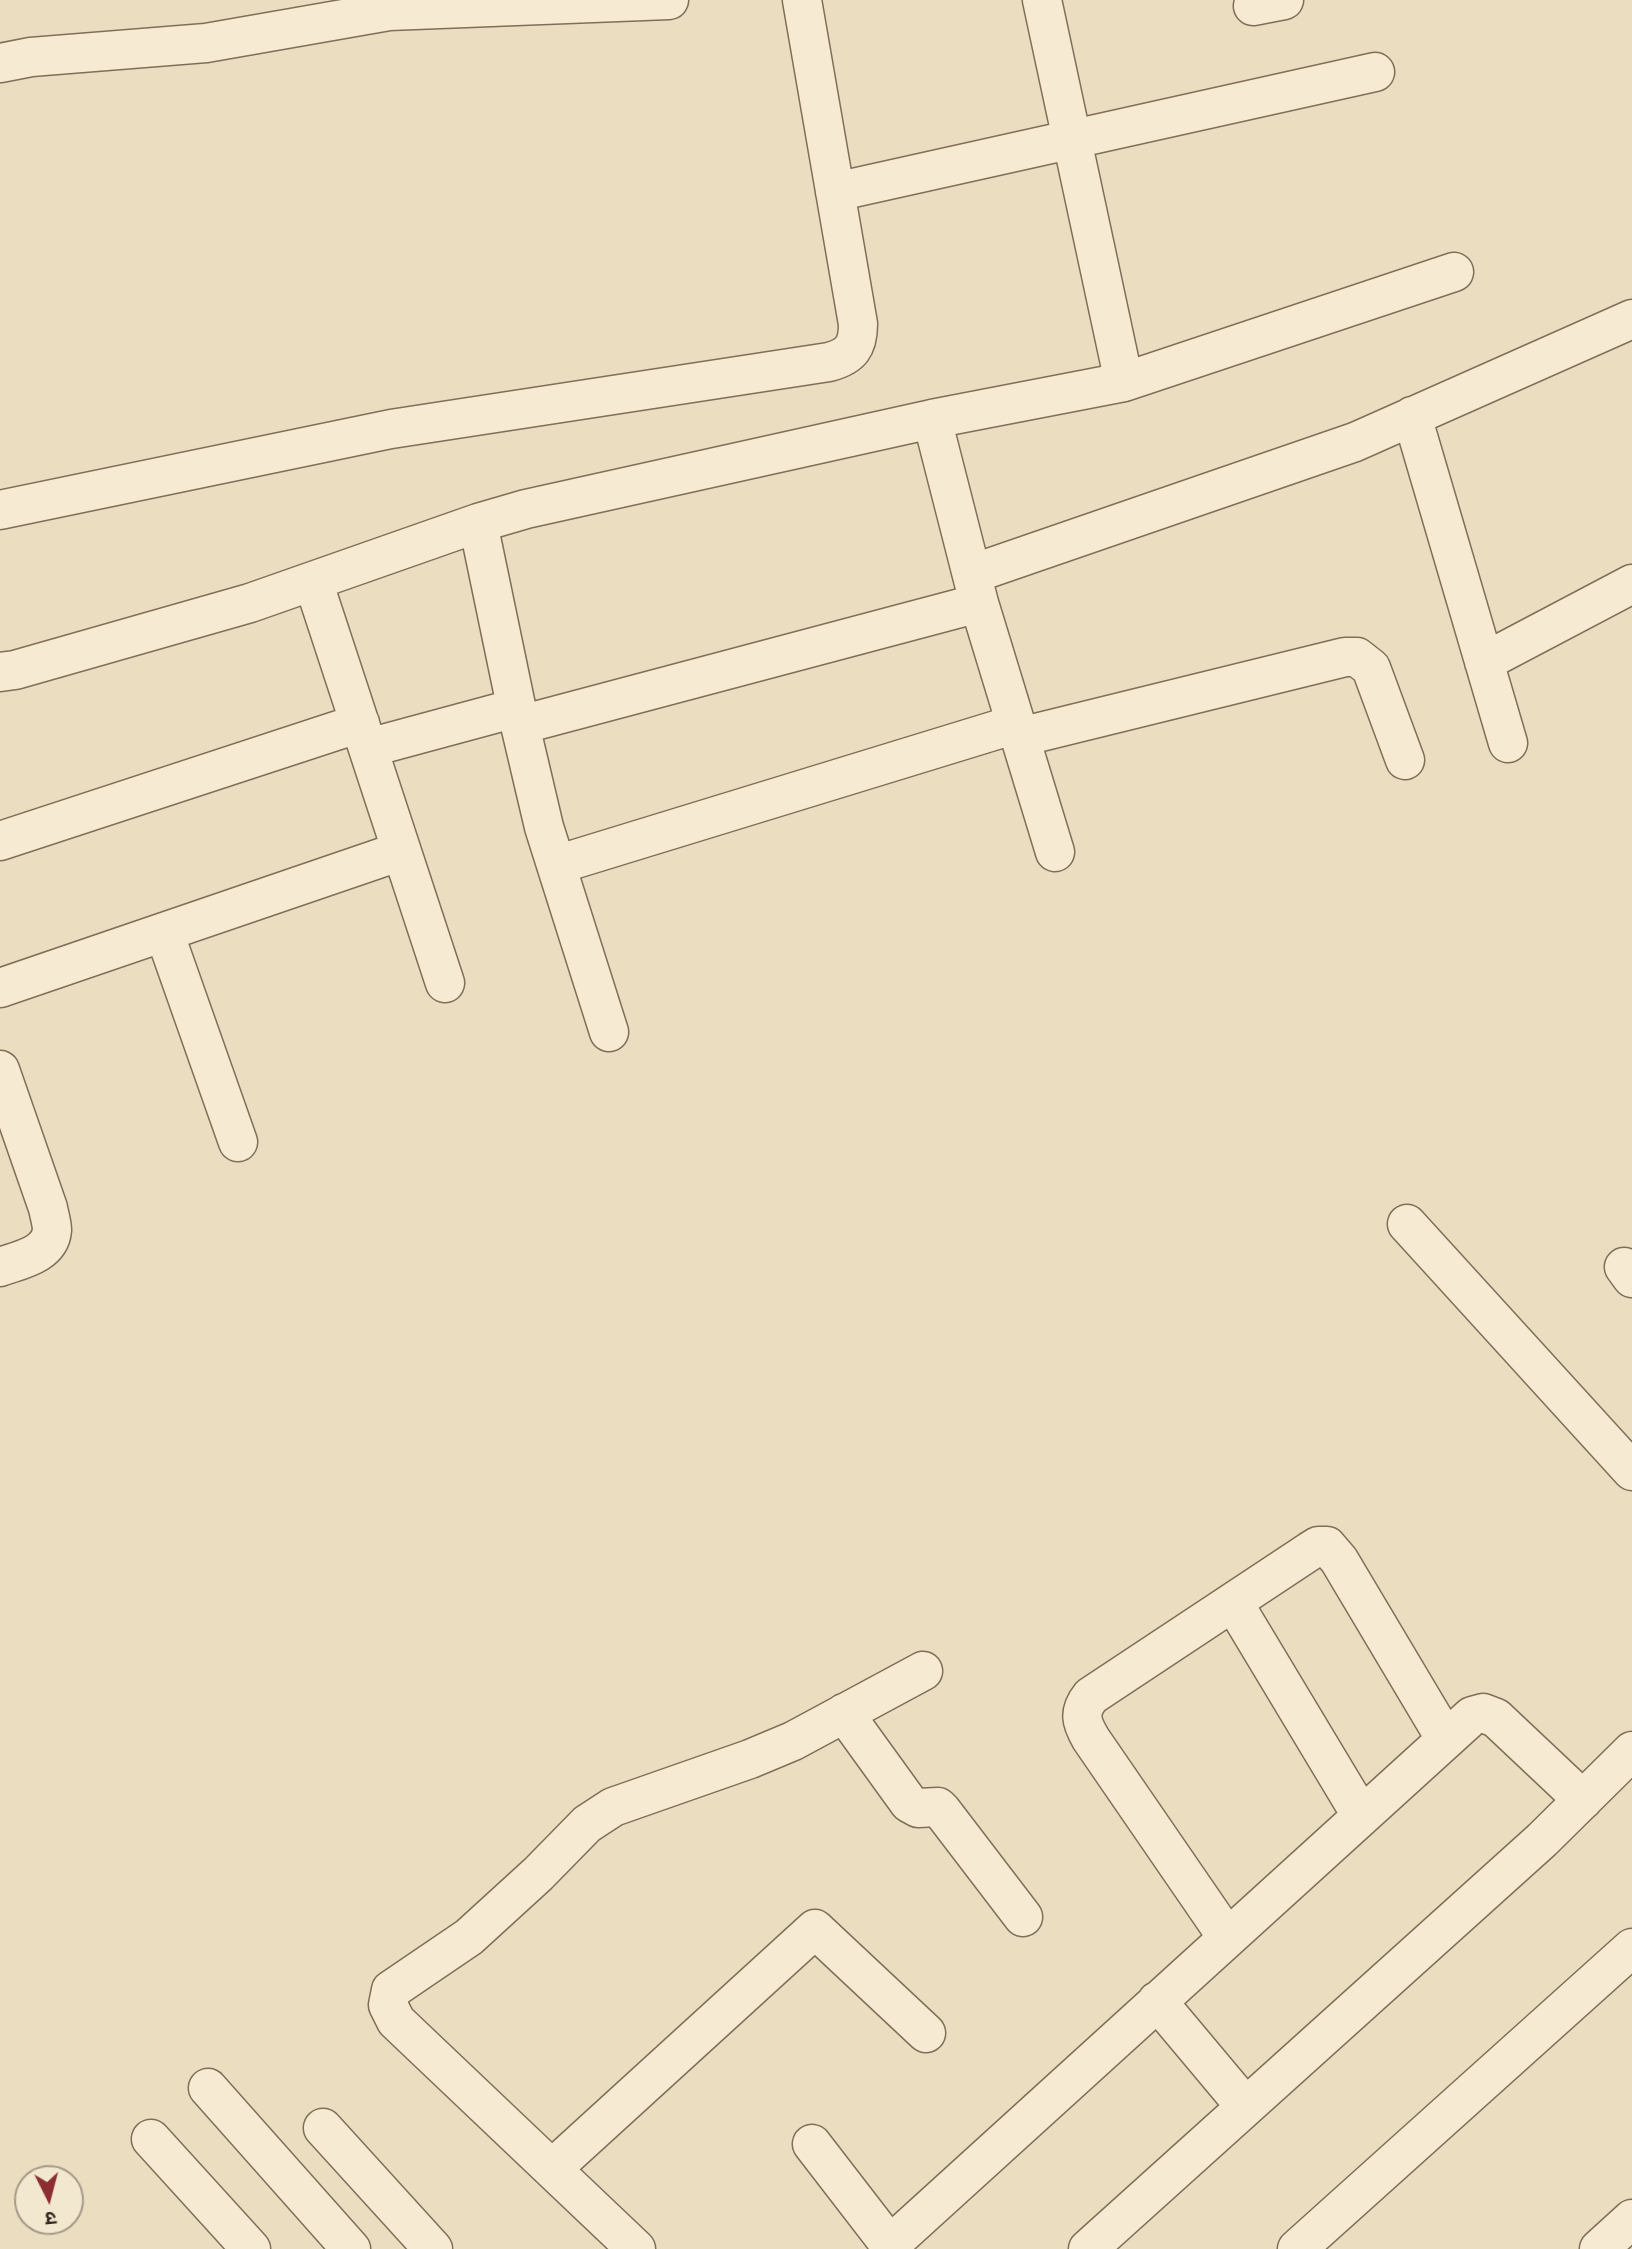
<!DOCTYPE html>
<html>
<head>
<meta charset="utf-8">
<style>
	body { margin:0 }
	#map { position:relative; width:1632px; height:2249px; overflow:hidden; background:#eaddc0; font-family:"Source Serif 4","Noto Sans Devanagari",serif }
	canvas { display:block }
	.north { position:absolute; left:14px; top:2165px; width:70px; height:70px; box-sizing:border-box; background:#f2e7cf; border:2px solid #a59a88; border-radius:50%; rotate:174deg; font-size:19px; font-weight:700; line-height:28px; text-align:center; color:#32271d }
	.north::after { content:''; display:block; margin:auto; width:24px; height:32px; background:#8c2e31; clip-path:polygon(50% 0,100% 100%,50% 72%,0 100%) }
</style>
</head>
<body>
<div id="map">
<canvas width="1632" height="2249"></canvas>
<div class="north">उ</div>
</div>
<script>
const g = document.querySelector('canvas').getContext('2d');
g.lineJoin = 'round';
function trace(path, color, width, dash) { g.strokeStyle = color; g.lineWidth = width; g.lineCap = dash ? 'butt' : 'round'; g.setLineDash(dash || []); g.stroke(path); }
const minor = new Path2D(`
	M1042,0L1124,382
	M1253,6L1284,0
	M0,63L31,57L206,43L389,11L669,0
	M835,192L1375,72
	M1412,416L1508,743
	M932,419L979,603L1055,852
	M0,510L391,429L829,362C851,356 858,347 858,324L802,0
	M478,523L520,725L544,827L609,1032
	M972,574L1355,442L1632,319
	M313,581L445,983
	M1484,662L1632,584
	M0,672L15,670L250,603L478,523L526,509L932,419L1124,382L1454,272
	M520,725L979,603
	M1020,737L1345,657H1357L1371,668L1405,760
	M368,748L516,708
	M0,841L360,723
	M556,865L1016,724
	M164,932L238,1142
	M0,988L401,851
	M0,1070L48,1208C49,1214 52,1223 52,1230C50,1255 19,1260 0,1267
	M1407,1224L1632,1471
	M1624,1267L1632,1278
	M1233,1602L1361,1815
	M844,1713L909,1803L918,1808L938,1807L942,1811L1023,1917
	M1227,1937L1091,1739C1081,1722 1078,1712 1091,1696L1310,1551L1318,1546H1327L1339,1560L1445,1738
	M1157,2001L1245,2106
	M208,2088L351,2249
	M323,2128L433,2249
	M151,2139L251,2249
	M812,2144L893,2249
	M553,2168L815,1929L926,2033
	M890,2245L1472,1716L1483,1713L1496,1718L1583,1800
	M636,2249L396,2021L388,2005L391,1990L469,1937L538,1874L587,1824L613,1807L750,1759L793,1741L923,1671
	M1088,2249L1542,1840L1632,1751
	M1297,2249L1632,1948
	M1599,2249L1632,2219`);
trace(minor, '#816e5a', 41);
trace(minor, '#f6ead2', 38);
</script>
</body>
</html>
